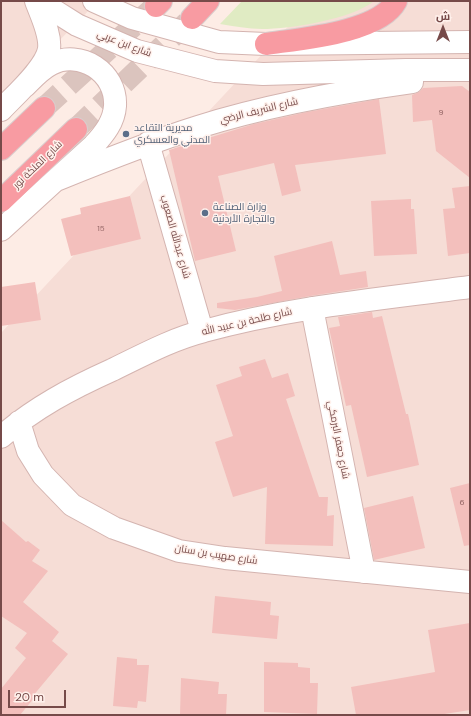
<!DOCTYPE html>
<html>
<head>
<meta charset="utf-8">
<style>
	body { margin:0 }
	#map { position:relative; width:471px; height:716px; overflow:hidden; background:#fdece5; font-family:"DM Sans",Cairo,sans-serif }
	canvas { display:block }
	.frame { position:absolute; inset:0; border:2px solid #764a49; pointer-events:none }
	.north { position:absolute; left:423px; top:8px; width:40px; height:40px; -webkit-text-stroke:3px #fff1ec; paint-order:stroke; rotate:0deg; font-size:11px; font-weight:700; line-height:16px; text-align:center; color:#764a49 }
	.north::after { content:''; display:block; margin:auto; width:14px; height:18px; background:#764a49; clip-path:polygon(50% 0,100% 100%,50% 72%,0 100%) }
	.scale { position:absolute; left:8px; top:690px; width:58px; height:18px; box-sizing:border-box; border:2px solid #764a49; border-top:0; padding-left:5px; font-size:12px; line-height:14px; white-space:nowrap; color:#764a49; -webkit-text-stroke:3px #fff1ec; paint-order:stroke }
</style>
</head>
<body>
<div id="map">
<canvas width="471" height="716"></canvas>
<div class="frame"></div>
<div class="north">ش</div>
<div class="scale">20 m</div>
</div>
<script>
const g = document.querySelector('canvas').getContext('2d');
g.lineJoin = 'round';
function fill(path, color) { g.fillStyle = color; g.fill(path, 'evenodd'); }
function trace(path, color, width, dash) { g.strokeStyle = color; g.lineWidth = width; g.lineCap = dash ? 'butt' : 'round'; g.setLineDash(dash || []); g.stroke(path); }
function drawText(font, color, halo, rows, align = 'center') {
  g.font = font + ' "DM Sans",Cairo,sans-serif'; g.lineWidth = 3; g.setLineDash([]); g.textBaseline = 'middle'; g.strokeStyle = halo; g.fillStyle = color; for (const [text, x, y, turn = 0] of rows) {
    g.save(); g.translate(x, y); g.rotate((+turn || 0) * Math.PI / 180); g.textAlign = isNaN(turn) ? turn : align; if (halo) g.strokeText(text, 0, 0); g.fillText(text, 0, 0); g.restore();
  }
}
const residential = new Path2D(`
	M1,1H98L1,100Z
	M312,1H470V715H1V333Z`);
const green = new Path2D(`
	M242,1H374C353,19 290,29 262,29C248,29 234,26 220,24Z`);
const building = new Path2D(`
	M462,86L470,92V178L436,151L432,120L413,122L412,95L419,92L423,88Z
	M379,99L386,154L295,165L301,191L282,196L274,163L218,176L236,251L195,261L169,150L254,124L307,112Z
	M470,186V253L448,256L443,209L455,208L452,188Z
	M130,196L141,239L71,256L61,219L81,214L80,208Z
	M411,199V209H414L417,254L374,256L371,201Z
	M332,241L340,275L366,271L368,287L310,296L235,310L217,308V303L257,297L282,291L274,256Z
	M35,282L41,320L1,326V287Z
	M372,312L373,318L382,316L406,414H408L419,465L367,477L351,405L346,406L329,328L340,326L338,317Z
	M265,359L272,378L288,373L295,396L286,399L319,497H328L327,516L334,515L333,546L265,544L267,487L233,497L215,442L233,436L216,385L242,376L239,367Z
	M470,483V545L464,546L450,488Z
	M413,496L425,548L374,560L364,508Z
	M1,520L26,542L28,541L40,550L32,561L48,571L23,602L59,632L52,641L68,654L32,697L34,698L20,715H1V689L26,658L15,648L27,633L1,616Z
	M215,596L271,602L270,615L279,616L277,639L212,633Z
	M470,623V710L438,715H356L351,687L435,672L428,630Z
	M117,657L137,659V665H149L146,702L138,701L137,708L113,706Z
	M264,662L298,663V667L310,668V683H318L317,714L264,712Z
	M181,678L219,682L218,694H227L226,715H180Z`);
const highwayTunnel = new Path2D(`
	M44,108L152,9
	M76,129L191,19`);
const minor = new Path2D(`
	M39,1L77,25L137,51L215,71L263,74L406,70H470
	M94,1L132,18L219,42L266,44L470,42
	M1,110C14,96 46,68 49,49C51,34 41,15 36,1
	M148,143L202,331
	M56,180C103,161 150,142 198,127C268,105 340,92 412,82
	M1,230L94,145C104,134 114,122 115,106C117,72 80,49 51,64C41,69 33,78 25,86
	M312,308L364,572
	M19,422L28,451L43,475L72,505L114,528L179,551L225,558L470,582
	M1,437C34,408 72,388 112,370C141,356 172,339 204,331C291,307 381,299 470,287`);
const highway = new Path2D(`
	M156,6L161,1
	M192,18L208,1
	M266,44C299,39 379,33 396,1
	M1,149L44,108
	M1,201L76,129`);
const markers = [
	[126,134,4,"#5c6f8a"],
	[205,213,4,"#5c6f8a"]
];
const numberNames = [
	["9",441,113],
	["15",101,229],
	["6",462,503]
];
const streetNames = [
	["شارع ابن عربي",124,44,21],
	["شارع الشريف الرضي",259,111,-14],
	["شارع الملكة نور",38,165,-44],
	["شارع عبدالله الصعوب",175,237,74],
	["شارع طلحة بن عبيد الله",247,322,-13],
	["شارع جعفر البرمكي",338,440,79],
	["شارع صهيب بن سنان",216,555,9]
];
const serviceNames = [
	["مديرية التقاعد",134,128],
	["المدني والعسكري",134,140],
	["وزارة الصناعة",213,207],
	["والتجارة الأردنية",213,219]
];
fill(residential, '#f6ddd6');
fill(green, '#e0ebc3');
fill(building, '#f3bfbc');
trace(highwayTunnel, '#dbc4be', 22, [22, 11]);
trace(minor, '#d4b4b0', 24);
trace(highway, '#d9cccc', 24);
trace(minor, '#fff', 22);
trace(highway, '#f89ba2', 22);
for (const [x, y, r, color] of markers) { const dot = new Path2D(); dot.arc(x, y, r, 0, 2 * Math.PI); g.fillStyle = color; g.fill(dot); trace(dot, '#fff1ec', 1.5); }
drawText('8px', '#956766', null, numberNames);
drawText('10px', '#764a49', '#fff1ec', streetNames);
drawText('10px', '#4e5e75', '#fff1ec', serviceNames, 'left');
</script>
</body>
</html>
